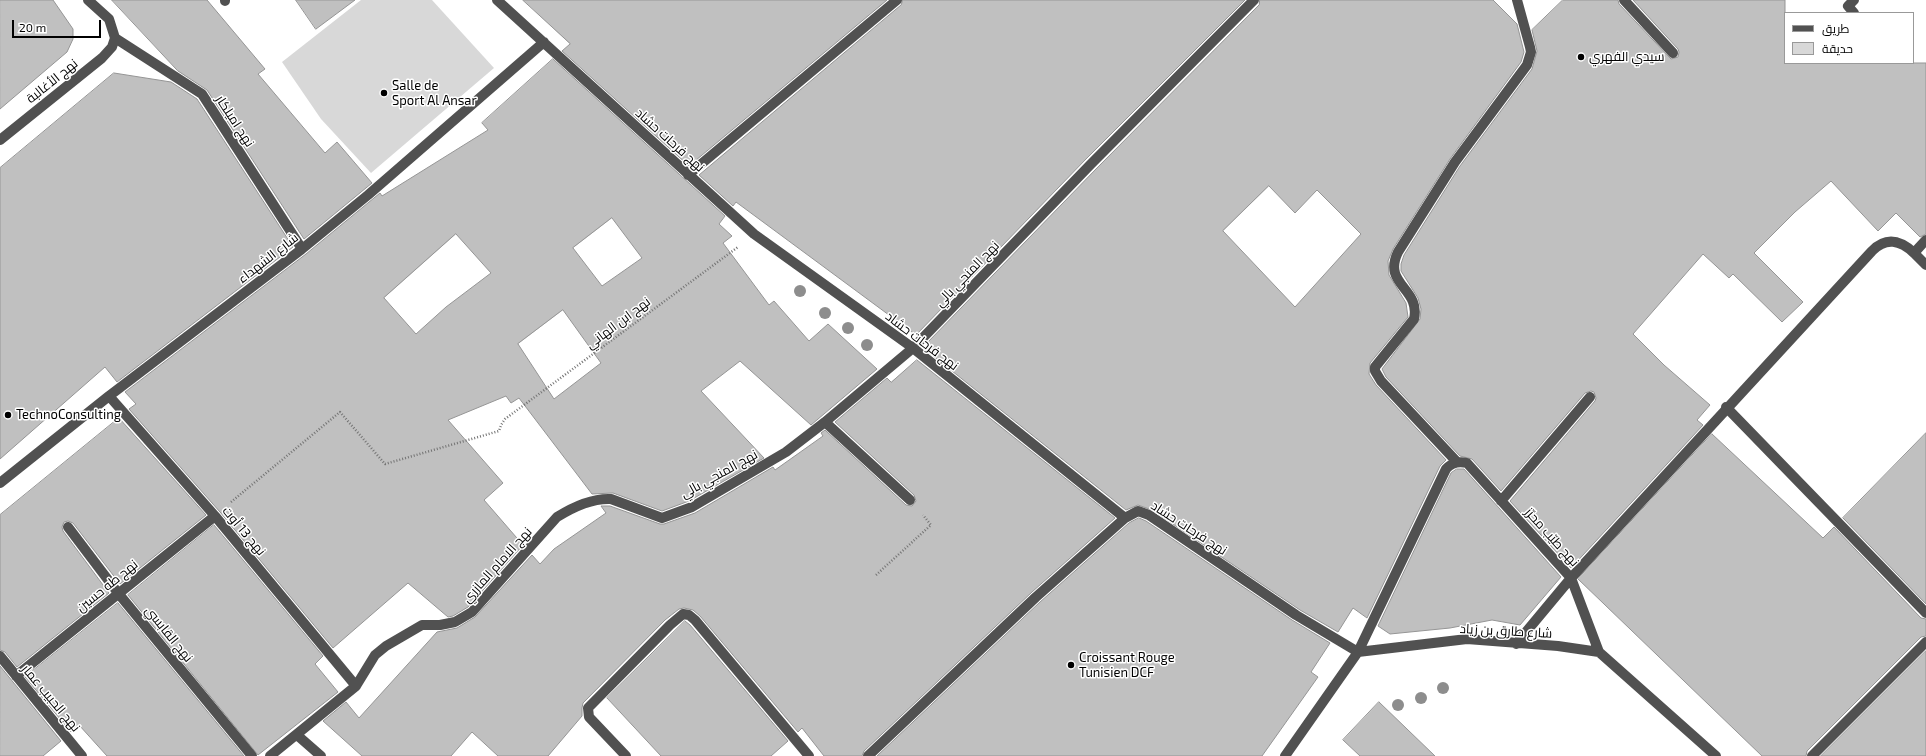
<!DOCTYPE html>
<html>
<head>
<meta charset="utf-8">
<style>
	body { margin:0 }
	#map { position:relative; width:1926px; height:756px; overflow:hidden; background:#fff; font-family:"Exo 2",Cairo,sans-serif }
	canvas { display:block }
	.legend { position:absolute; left:1784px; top:12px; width:130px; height:52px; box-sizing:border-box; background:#fff; border:1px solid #999; margin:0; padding:5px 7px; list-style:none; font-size:12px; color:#000 }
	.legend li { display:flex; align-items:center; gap:8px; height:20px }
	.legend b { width:20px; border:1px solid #999 }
	.scale { position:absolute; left:12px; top:20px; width:89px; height:18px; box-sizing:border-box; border:2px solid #000; border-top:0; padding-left:5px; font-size:12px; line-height:14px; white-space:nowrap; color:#000; -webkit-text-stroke:3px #fff; paint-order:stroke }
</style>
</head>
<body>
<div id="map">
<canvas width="1926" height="756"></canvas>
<ul class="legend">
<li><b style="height:5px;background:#515151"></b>طريق</li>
<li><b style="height:11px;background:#d8d8d8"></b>حديقة</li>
</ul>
<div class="scale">20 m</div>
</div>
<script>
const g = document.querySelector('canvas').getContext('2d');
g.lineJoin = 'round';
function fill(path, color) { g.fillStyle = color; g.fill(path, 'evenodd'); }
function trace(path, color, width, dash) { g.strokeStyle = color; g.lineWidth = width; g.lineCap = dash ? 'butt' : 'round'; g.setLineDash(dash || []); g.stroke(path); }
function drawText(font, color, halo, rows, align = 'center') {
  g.font = font + ' "Exo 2",Cairo,sans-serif'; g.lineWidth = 3; g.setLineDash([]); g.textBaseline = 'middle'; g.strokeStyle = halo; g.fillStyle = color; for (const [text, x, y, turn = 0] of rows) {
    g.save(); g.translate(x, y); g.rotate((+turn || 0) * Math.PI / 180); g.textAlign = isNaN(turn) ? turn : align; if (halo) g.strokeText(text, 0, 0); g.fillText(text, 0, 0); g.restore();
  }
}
const green = new Path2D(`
	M361,0H432L494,68L371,173L321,119L282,62Z`);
const building = new Path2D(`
	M0,0H53L73,29V39L67,52L0,109Z
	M112,0H207L265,69L258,74L325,153L337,142L372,183L304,239L207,90L178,71Z
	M296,0H355L316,29Z
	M523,0H887L689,166L562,51L570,44Z
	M903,0H1245L1086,159L916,335L736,202L733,206L699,175L901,5Z
	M1260,0H1493L1517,24L1524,52L1521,62L1450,159L1393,249L1388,261L1389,275L1406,303L1408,317L1370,363L1369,374L1376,385L1446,460L1440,466L1367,618L1353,608L1338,632L1300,610L1152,510L1138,505L1126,510L927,351L933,347L927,343L1096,169L1259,5ZM1269,186L1295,213L1317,190L1361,234L1295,307L1223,231Z
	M1563,0H1618L1619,4L1671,59L1678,57L1679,52L1678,49L1633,0H1785V63H1926V234L1920,237L1896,213L1878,231L1831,181L1795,212L1754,253L1803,302L1782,322L1733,274L1729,278L1703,254L1633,334L1664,365L1710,405L1697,420L1703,425L1571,568L1510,501L1595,401L1596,398L1594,392L1591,391L1585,393L1501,491L1472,459L1460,456L1386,377L1382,369L1420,319L1421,309L1418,298L1401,271V264L1404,255L1460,166L1532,69L1537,51L1532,30Z
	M553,59L725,216L719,224L732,236L723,243L769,305L774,301L809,341L828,324L877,369L811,425L740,361L701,391L764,458L689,501L662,511L613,493L592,494L519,398L511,403L506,396L448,420L503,483L484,500L523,545L468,607L453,616L448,617L408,583L333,648L220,512L129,409L136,404L125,392L306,254L380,193L382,196L488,130L482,123ZM612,218L642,258L602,286L573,248ZM456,234L491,273L446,307L416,334L384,298ZM563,310L601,363L554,399L518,344Z
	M114,73L171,82L197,99L293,247L117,382L105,367L0,459V168Z
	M917,360L1115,518L1032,592L864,751L862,756H824L802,728L798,732L700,616L693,610L684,608L679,609L665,620L583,703L582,708V716L548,756H498L472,732L451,756H362L323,721L346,702L359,718L437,632L457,628L475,617L532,555L540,564L554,549L606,513L601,506H610L660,524H664L695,513L773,467L775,470L823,436L821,433L825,430L906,505L912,506L916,501L914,495L835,422L887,378L891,382Z
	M119,418L206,515L120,584L73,523L68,521L64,522L62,527L63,531L109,593L17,667L5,652L0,650V515Z
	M1926,433V604L1843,518Z
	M1712,434L1823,538L1834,527L1921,618L1926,619V636L1921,637L1807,751L1806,756H1762L1578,579Z
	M1457,469H1464L1561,577L1520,625L1492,620L1450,628L1390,634L1378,626L1451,473Z
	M1139,518L1146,521L1292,620L1330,643L1311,672L1318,677L1262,756H877L1040,602L1129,523Z
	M214,525L323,656L315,664L338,692L258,755L128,595Z
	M118,603L244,756H107L79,725L71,732L25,677Z
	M685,621L690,625L788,741L771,756H661L607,698Z
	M1926,651V756H1821Z
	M0,666L61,741L43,756H0Z
	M1379,702L1435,756H1360L1343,740Z`);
const path = new Path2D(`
	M231,502L340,412L385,464L499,431L501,425L505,419L738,247
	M876,575L931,525L923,515`);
const minor = new Path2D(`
	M88,0L109,19L115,38
	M225,0V1
	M497,0L754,234L913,348L1125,518L1138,511L1149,515L1296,615L1358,652L1446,469C1451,463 1459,461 1467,463L1571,578L1599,652
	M1624,0L1673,53
	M1854,0L1848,6L1854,13
	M115,38L202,94L302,249
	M0,140L102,58L112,47L115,38
	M688,175L897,0
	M1926,240L1914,253L1926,265
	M109,396L215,516L356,686
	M1726,407L1926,613
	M825,422L910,500
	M1457,462L1381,381L1375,371V367L1414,319C1421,288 1382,285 1398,252L1455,162L1527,65L1531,52L1530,47L1517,0
	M0,483L109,396L302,249L368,195L544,42
	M1501,501L1590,397
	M68,527L118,593L252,756
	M1516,644L1571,578L1872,251C1886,237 1900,240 1914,253
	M0,656L82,756
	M16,676L215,516
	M297,735L321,756
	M270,756L356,686L375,655L386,646L422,625H440L455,622L472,612L557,517C573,507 591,498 611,499L662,518L692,507L786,452L825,422L913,348L1091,164L1254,0
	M626,756L589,717L588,708L670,625L683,614L689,615L695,620L809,756
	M868,756L1036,597L1125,518
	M1285,756L1358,652L1467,639L1558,646L1599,652L1716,756
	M1812,756L1926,642`);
const trees = [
	[800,291],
	[825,313],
	[848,328],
	[867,345],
	[1443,688],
	[1421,698],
	[1398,705]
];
const markers = [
	[1581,57,4,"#000"],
	[384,93,4,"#000"],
	[8,415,4,"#000"],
	[1071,665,4,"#000"]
];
const poiNames = [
	["سيدي الفهري",1589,57],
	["Salle de",392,86],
	["Sport Al Ansar",392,101],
	["TechnoConsulting",16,415],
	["Croissant Rouge",1079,658],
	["Tunisien DCF",1079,673]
];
const streetNames = [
	["نهج الأغالبة",52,81,-39],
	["نهج اميلكار",235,121,57],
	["نهج فرحات حشاد",670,140,42],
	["شارع الشهداء",268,258,-38],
	["نهج المنجي بالي",967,274,-46],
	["نهج ابن الهاني",618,323,-37],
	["نهج فرحات حشاد",922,341,37],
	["نهج المنجي بالي",719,474,-29],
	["نهج فرحات حشاد",1189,528,33],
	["نهج 13 أوت",244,531,50],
	["نهج طيّب محرّز",1552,537,48],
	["نهج الامام المازري",497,565,-48],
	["نهج طه حسين",107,586,-39],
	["شارع طارق بن زياد",1506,631,3],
	["نهج القابسي",169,634,51],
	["نهج الحبيب عمار",51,698,50]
];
fill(green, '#d8d8d8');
fill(building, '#c0c0c0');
trace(building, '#959595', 1);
trace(path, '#737373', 2.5, [1, 2]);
trace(minor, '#515151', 10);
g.fillStyle = '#8d8d8d';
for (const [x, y] of trees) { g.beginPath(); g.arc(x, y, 6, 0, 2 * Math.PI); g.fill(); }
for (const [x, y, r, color] of markers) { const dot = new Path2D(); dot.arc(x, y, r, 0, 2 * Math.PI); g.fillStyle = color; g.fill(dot); trace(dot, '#fff', 1.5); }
drawText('13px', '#000', '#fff', poiNames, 'left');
drawText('13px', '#000', '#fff', streetNames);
</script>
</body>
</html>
